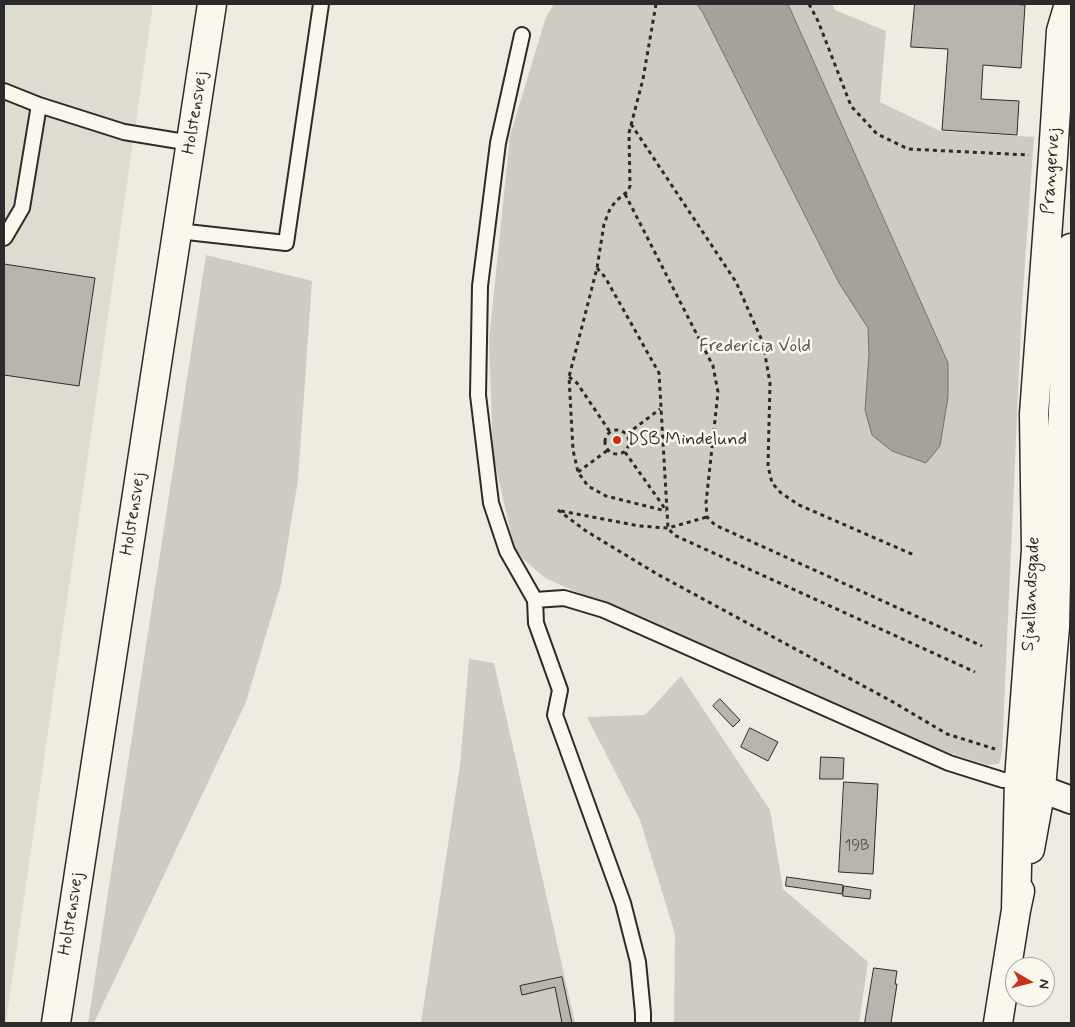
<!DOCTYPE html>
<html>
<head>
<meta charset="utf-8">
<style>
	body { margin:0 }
	#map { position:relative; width:1075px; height:1027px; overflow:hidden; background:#eeebe0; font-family:Mynerve,sans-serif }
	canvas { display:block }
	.frame { position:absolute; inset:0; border:5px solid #2b2b2b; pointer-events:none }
	.north { position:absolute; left:1005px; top:957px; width:50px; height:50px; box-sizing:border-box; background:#fbf7ec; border:1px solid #a8a59f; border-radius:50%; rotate:98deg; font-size:14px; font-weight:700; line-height:20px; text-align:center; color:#2b2b2b }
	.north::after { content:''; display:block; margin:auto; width:18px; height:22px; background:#c8321e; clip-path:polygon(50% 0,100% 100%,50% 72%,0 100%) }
</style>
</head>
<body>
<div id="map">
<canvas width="1075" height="1027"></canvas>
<div class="frame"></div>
<div class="north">N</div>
</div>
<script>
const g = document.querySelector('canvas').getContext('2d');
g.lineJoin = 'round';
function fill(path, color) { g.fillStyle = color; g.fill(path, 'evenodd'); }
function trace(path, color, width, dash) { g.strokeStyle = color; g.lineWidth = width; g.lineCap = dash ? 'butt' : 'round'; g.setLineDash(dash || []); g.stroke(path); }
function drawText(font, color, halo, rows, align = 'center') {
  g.font = font + ' Mynerve,sans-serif'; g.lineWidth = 5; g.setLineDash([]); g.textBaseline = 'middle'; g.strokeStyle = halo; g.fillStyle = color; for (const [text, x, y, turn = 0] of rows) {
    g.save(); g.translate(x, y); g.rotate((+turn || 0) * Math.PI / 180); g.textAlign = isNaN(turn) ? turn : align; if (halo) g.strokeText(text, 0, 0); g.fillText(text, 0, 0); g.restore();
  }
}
const built = new Path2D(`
	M4,4H153L6,1023H4Z`);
const green = new Path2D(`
	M554,4H832L835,10L886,31L880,102L940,131L1034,137L1022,305L1002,752L999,764L987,765L925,745L545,578L515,552L493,454L489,340L510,136L546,17Z
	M206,255L312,281L298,480L281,584L246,702L94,1023H88Z
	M469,659L494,663L575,1023H421L460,765Z
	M681,676L770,810L783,889L868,962L859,1023H674L675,934L640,820L587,717L645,715Z`);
const water = new Path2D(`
	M697,4H788L948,363V397L940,446L926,463L892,451L872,435L865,410L869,354L868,328L839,283L703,13Z`);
const building = new Path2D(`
	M915,4H1011L1025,5L1021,68L983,65L981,99L1019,101L1017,135L942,130L948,49L911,47Z
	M4,264L95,278L79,386L4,375Z
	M720,699L740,720L733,727L713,706Z
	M750,728L778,742L768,761L741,747Z
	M821,757L844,758L843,779H820Z
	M844,782L878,784L873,874L839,872Z
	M787,877L843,885L842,894L786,886Z
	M844,886L871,890L870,899L843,896Z
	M874,968L897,971L895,984H897L891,1023H865Z
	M562,977L572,1023H562L555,987L522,995L520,986Z`);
const path = new Path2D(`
	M656,4L643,79L629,133L630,186L628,191L616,201L610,209L604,224L597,268L569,377L573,450L578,472L588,486L606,496L666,511
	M809,4L818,21L851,106L877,134L908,149L1029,155
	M631,124L736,282L763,343L770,383L768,466L772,483L781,493L799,505L914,555
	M625,194L713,366L718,392L706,503L707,517L715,525L982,646
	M597,268L605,277L659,373L668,528L674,535L975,672
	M569,377L577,383L610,432
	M605 442a12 12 0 1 1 24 0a12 12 0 1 1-24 0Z
	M627,434L660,409
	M625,452L666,510
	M578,472L608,450
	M558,510L586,531L657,574L893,702L947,734L995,749
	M561,511L639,526L668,528L707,517`);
const service = new Path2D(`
	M522,35L498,143L480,286L478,395L491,503L507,551L535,600L536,623L560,690L555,715L623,903L638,962L643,1013V1023
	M4,91L39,105L124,132L191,143
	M178,231L286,243L321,4
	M4,238L5,237L22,208L39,105
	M535,600L564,598L604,610L949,763L1003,780H1019`);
const minor = new Path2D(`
	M1020,781L1071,800`);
const tertiary = new Path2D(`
	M1030,849L1041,788L1055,627L1057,533L1071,248
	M1016,910L1019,780L1036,550L1034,414L1053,156L1061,31L1069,4
	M56,1023L212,4
	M998,1023L1016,910L1020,891`);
const markers = [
	[617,440,5,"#c8321e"]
];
const numberNames = [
	["19B",857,847]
];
const streetNames = [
	["Holstensvej",196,113,-81],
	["Prangervej",1052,171,-86],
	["Holstensvej",134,514,-81],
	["Sjællandsgade",1032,594,-87],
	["Holstensvej",72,914,-81]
];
const parkNames = [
	["Fredericia Vold",755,347]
];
const poiNames = [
	["DSB Mindelund",627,440]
];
fill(built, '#dedbd1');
fill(green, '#cecbc2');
fill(water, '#a4a29a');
trace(water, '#74726e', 1);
fill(building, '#b8b5ae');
trace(building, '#2b2b2b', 1);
trace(service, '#2b2b2b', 18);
trace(minor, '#2b2b2b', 30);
trace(tertiary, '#2b2b2b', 31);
trace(path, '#2b2b2b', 3, [4, 4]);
trace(service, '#fbf7ec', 14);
trace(minor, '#fbf7ec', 26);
trace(tertiary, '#fbf7ec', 28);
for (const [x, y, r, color] of markers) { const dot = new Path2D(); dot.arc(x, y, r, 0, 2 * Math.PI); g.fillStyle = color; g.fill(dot); trace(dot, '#fbf7ec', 2); }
drawText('15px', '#4e4e4c', null, numberNames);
drawText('18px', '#2b2b2b', '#fbf7ec', streetNames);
drawText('18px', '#545351', '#fbf7ec', parkNames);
drawText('18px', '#2b2b2b', '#fbf7ec', poiNames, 'left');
</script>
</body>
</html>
